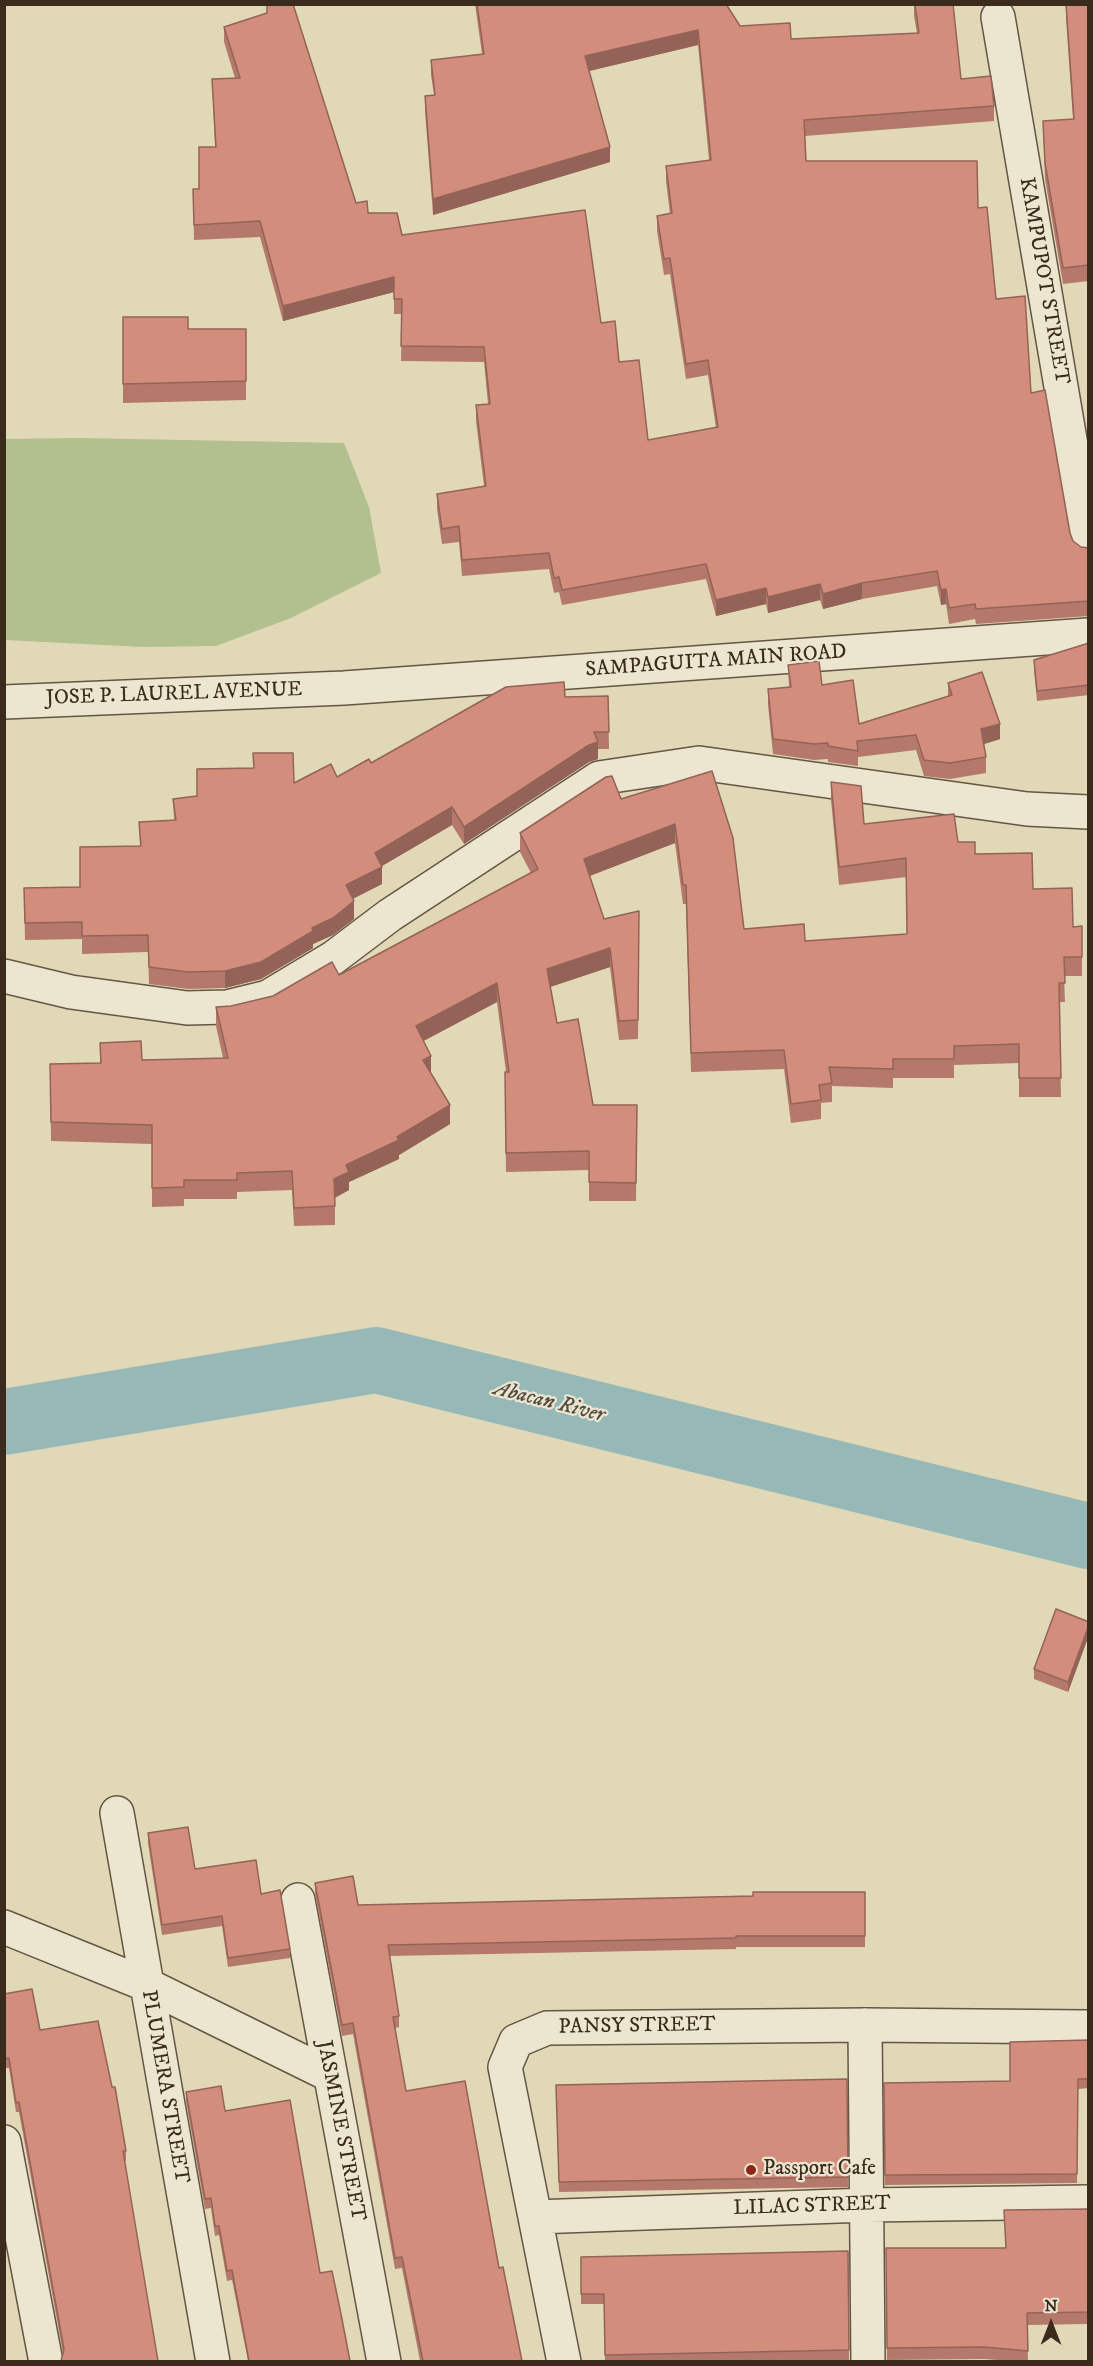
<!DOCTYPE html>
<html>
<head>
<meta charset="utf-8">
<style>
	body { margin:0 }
	#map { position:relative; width:1093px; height:2366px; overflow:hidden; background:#e1d8b7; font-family:"IM FELL DW Pica",serif }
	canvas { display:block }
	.frame { position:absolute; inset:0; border:6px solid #3b2b1c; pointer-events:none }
	.north { position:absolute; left:1021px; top:2294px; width:60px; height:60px; -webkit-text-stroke:4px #ece6d0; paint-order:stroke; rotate:0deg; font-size:16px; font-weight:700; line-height:24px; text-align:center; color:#3b2b1c }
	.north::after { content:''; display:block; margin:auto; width:21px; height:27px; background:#3b2b1c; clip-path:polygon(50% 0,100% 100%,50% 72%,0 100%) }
</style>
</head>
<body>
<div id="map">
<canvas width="1093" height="2366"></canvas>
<div class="frame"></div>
<div class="north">N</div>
</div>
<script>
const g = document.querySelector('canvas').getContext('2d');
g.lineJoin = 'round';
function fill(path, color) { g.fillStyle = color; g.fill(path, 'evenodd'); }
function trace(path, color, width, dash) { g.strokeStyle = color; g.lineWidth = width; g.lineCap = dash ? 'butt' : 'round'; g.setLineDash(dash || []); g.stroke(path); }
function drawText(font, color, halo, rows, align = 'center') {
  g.font = font + ' "IM FELL DW Pica",serif'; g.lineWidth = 4.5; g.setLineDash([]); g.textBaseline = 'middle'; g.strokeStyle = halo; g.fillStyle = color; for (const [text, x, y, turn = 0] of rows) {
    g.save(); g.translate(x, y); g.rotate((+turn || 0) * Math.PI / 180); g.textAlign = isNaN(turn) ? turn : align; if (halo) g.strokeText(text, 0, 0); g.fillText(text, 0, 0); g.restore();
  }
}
const green = new Path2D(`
	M78,438L344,443L369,507L381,573L291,618L216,646L143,647L5,640V439Z`);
const river = new Path2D(`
	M4,1422L376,1360L1088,1536`);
const minor = new Path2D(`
	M998,17L1088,545
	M4,702L344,688L1088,635
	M4,976L71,992L187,1008L227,1007L268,997L333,958L390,915L599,778L699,763L1027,809L1088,812
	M117,1813L213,2362
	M298,1900L384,2362
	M4,1927L145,1984L330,2075
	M865,2025L868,2362
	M4,2142L46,2362
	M535,2217L866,2205L1088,2202
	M564,2362L505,2067L516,2041L547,2028L865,2025L1088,2027`);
const wall = new Path2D(`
	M475,4H726L740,26L791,39L917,33L914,16V4H953L961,79L994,106V121L805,136L806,161L978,208L996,299L1031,393L1070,533L1073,541L1081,547L1089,548V616L976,624L975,619L949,624L946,604L941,605L937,586L862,599L823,609L820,600L768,613L766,604L716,616L706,579L562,605L559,592L554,593L549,569L462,576L459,542L442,544L437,509V494L484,486L476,421V405L488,404L484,362L401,361L402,314H394V292L283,321L260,237L194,240L193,189H199L215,147L212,79L235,78L224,42V27L267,13L356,203L368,213L402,235L601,323L619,362L648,440L716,428L708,375L686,379L670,274L664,275L657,231V216L670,214L666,181V166L709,160L698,45L589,71L610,162L433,215L425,111V96L434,95L431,75V60L482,54Z
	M1066,4H1089V281L1063,284L1045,179L1043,121L1073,119L1066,18Z
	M123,317L188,329H246V400L123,403Z
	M1089,643V695L1037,701L1034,670V660Z
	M788,665L822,685L859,724L948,696V683L1000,739L984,744L986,757V773L950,779L924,776L916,750L858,757V766L828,762V759L814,760L773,754L768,705V689L789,687Z
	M608,696L609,749H598V759L589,762L464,844L452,825L382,866V884L353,899L354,919L333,935L313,944V948L261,979L225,988L188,989L149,984L148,952L82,954V939L25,940L24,888L80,887L140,846L139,822L174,820L173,799L337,777L371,763L565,697Z
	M712,771L744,929L805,941L907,934L906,877L839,885L831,800V782L864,824L958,842L975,854L1033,889L1073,927L1082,926V976H1064L1065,1002H1059L1061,1097H1019V1063L954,1065V1078H893V1088L832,1086V1102L821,1103V1119L791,1123L784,1069L691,1072L686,904H683L675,843L590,876L604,919L639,911L638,1039L619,1040L610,967L550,987L557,1023L593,1105H637L636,1201H589V1170L506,1172L505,1091L506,1072L497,1002L423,1041L431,1073L450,1124L399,1155V1159L349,1182V1190L335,1198V1225L294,1226L292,1190L237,1192V1199H184V1206L152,1207V1144L51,1141L50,1064L100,1063V1043L142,1060L223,1058L216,1026V1007L231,1006L273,996L339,975L531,873L520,852V833L621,799Z
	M1089,1622V1635L1068,1692L1034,1679V1669Z
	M148,1833L195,1869L261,1894L290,1949V1958L228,1967L222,1926L162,1935L148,1843Z
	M315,1883L358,1905L753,1896L865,1892V1947H736V1949L390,1956L399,2016V2027L395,2028L406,2091L499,2268L522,2361H420L402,2268L395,2269L353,2034L342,2036L315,1894Z
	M4,1994L40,2030L112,2087L126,2151V2161H124L63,2353L19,2112H16L9,2068H6L4,2058Z
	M1089,2040V2088L1078,2089L1077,2183L885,2185L884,2083L1010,2081Z
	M847,2079L848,2187L559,2192L556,2085Z
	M186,2092L225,2111L320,2273L350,2361H248L232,2280L227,2281L219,2235L215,2236L211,2208L205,2209L186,2101Z
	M1089,2209V2324L1027,2325L1028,2361H1011L984,2359L887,2360L886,2248H1005Z
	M848,2251L849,2360L769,2361H605L604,2304H581V2257Z`);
const shadedWall = new Path2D(`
	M698,30V45L585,72V56Z
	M610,147V162L433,215V199Z
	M394,277V292L283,321V306Z
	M862,583V599L823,609V594Z
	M820,584V600L768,613V597Z
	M766,588V604L716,616V600Z
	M946,589V604L941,605V590Z
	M1000,724V739L981,745V729Z
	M598,742V759L589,762L464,844V827L589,745Z
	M452,807V825L375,870V853Z
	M675,824V843L584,878V859Z
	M382,867V884L346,902V885Z
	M354,901V919L333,935L313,944V948L261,979L225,988V971Z
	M610,948V967L547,988V969Z
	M497,983V1002L416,1045V1026Z
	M431,1056V1075L423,1060Z
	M450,1105V1124L399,1155V1159L349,1182V1190L334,1198V1179L346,1165L397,1137Z
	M1089,1625V1635L1068,1692V1682Z`);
const building = new Path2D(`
	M267,4H293L356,203L367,201L368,213H397L402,235L585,210L601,323L615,321L619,362L639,360L648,440L718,427L708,360L686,364L670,258L664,259L657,216L672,213L666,166L711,160L698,30L585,56L610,147L433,199L425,96L435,95L431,60L484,54L477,4H726L740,26L790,23L791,39L919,33L915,4H953L961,79L991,76L994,106L804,120L806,161H977L978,208L987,207L996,299L1025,296L1031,393L1045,390L1070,533L1073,541L1081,547L1089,548V601L976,609L975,604L949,608L946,589L941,590L937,571L862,583L823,594L820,584L768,597L766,588L716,600L706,564L562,590L559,577L554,578L549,553L462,560L459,526L442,529L437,494L486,486L476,405L490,404L484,347L401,346L402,299H394V277L283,306L260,221L194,225L193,189H199V147H216L212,79L240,78L224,27L267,13Z
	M1066,4H1089V265L1063,268L1045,163L1043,121L1074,119Z
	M123,317H188V329H246V381L123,384Z
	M1089,643V685L1037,691L1034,660Z
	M819,661L822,685L853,680L859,724L952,695L948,683L982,672L1000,724L981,729L986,757L950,763L924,760L916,735L857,741L858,751L828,746V743L814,744L773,739L768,689L791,687L788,665Z
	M564,682L565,697L608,696L609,732H594L598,742L589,745L464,827L452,807L375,853L382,867L346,885L354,901L333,918L312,928L313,931L261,962L225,971L188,972L149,967L148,935L82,936V922L25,923L24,888L80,887V847L141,846L139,822L176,820L173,799L197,796V769L254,768L253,753H293L294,783L331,764L337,777L369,759L371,763L506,687Z
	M712,771L733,838L744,929L804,924L805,941L907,934L906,858L839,867L831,782L861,786L864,824L954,814L958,842H975V854L1032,853L1033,889L1072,888L1073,927L1082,926V957H1064L1065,983H1059L1061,1078H1019V1044L954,1046V1059H893V1069L829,1067L832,1083L819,1085L821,1100L791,1104L784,1050L691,1053L686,885H683L675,824L584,859L604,919L639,911L638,1020L619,1021L610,948L547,969L557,1023L578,1019L593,1105H637L636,1183L589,1182V1151L506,1153L505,1072H509L497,983L416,1026L431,1056L423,1060L450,1105L397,1137L399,1140L346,1165L349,1172L334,1179L335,1206L294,1208L292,1171L237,1173V1180H184V1187L152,1188V1125L51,1122L50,1064L101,1063L100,1043L141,1041L142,1060L228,1058L216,1007L231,1006L273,996L332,962L339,975L538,869L520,833L606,777L612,776L621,799Z
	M1056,1609L1089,1622V1625L1068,1682L1034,1669Z
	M188,1827L195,1869L256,1860L261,1894L280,1890L290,1949L228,1958L222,1916L162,1925L148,1833Z
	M353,1876L358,1905L753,1896V1892H865V1936H736V1938L388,1945L399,2016L393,2017L406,2091L465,2081L499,2268L503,2267L522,2361H423L402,2257L395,2258L353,2023L342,2025L315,1883Z
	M32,1989L40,2030L98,2021L112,2087H115L126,2151H123L158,2361H61L64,2349L19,2102L16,2103L9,2058L6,2059L4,2049V1994Z
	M1089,2040V2079H1078L1077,2174L885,2175L884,2083L1010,2081V2042Z
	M847,2079L848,2177L559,2182L556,2085Z
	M221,2086L225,2111L290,2100L320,2273L332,2271L341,2314L350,2361H249L232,2270L227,2271L219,2226H215L211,2198L205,2199L186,2092Z
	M1089,2209V2312L1027,2313L1028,2351L984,2347L887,2348L886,2248H1006L1004,2210Z
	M848,2251L849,2350L605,2355L604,2294H581V2257Z`);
const markers = [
	[751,2170,6,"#8f2418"]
];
const streetNames = [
	["KAMPUPOT STREET",1043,281,80],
	["SAMPAGUITA MAIN ROAD",716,662,-4],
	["JOSE P. LAUREL AVENUE",174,695,-2],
	["PANSY STREET",637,2027,-1],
	["PLUMERA STREET",164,2087,80],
	["JASMINE STREET",340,2131,79],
	["LILAC STREET",812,2207,-2]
];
const poiNames = [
	["Passport Cafe",763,2170]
];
const waterNames = [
	["Abacan River",549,1403,14]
];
fill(green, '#b2bf8e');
trace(river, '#96b8b6', 66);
trace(minor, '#645643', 36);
trace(minor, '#ece6d0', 33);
fill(wall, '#b5796b');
fill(shadedWall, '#946357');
fill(building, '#d38d7c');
trace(building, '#946357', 1.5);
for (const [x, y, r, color] of markers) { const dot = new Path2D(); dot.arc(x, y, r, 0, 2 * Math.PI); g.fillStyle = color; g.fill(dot); trace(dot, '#ece6d0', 2); }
drawText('21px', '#3b2b1c', '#ece6d0', streetNames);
drawText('21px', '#3b2b1c', '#ece6d0', poiNames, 'left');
drawText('italic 22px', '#524e42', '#ece6d0', waterNames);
</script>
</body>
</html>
